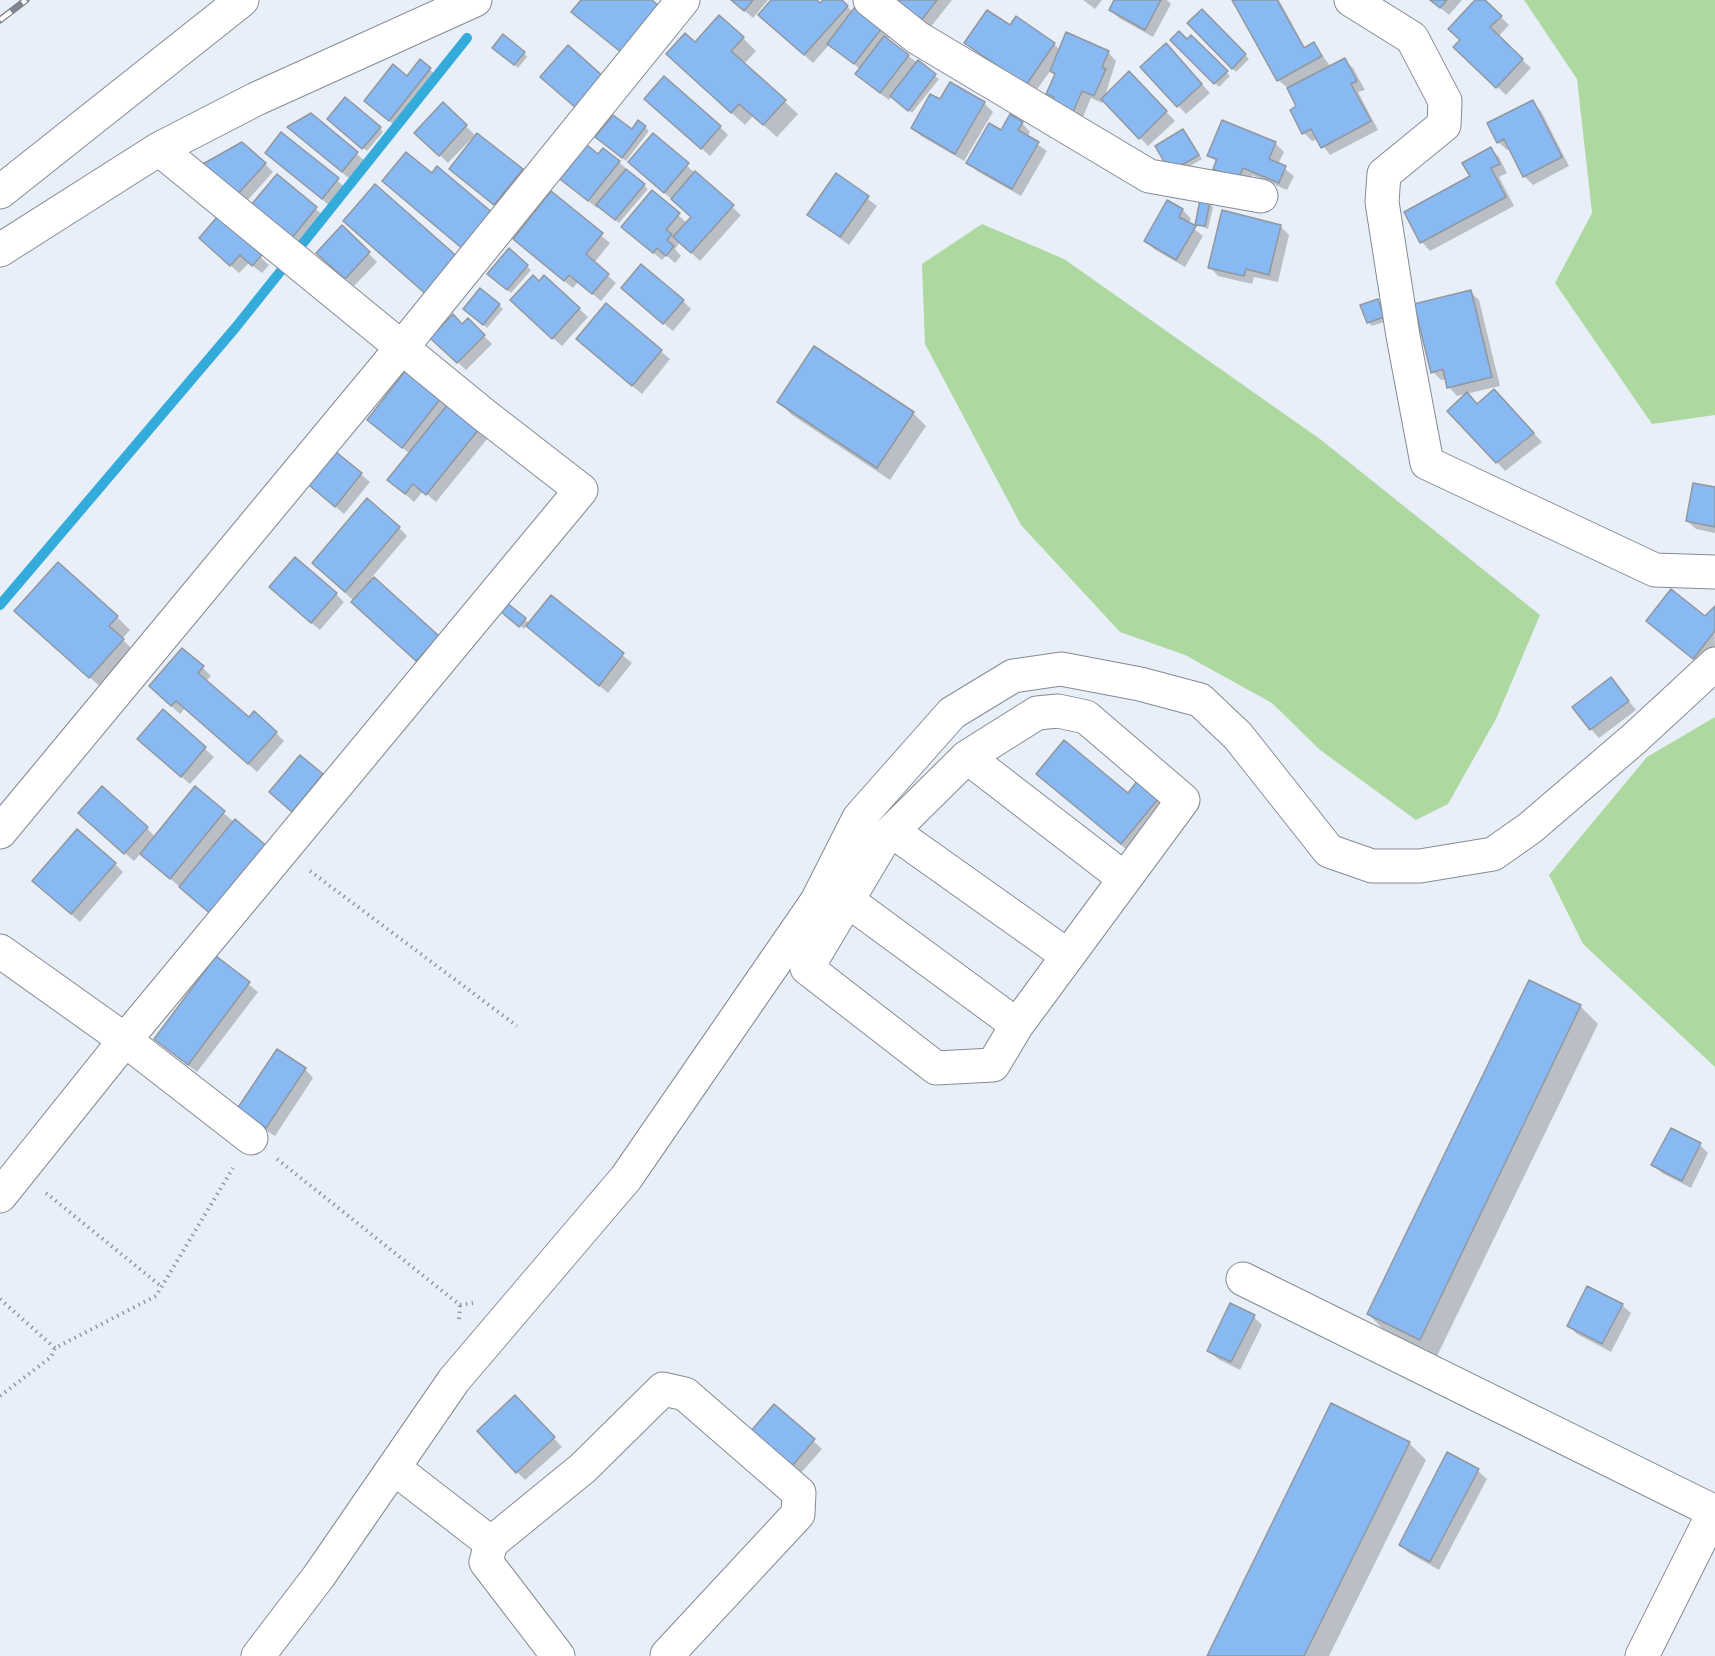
<!DOCTYPE html>
<html>
<head>
<meta charset="utf-8">
<style>
	body { margin:0 }
	canvas { display:block; background:#e8eff8 }
</style>
</head>
<body>
<canvas width="1715" height="1656"></canvas>
<script>
const g = document.querySelector('canvas').getContext('2d');
g.lineJoin = 'round';
function fill(path, color) { g.fillStyle = color; g.fill(path, 'evenodd'); }
function trace(path, color, width, dash) { g.strokeStyle = color; g.lineWidth = width; g.lineCap = dash ? 'butt' : 'round'; g.setLineDash(dash || []); g.stroke(path); }
const green = new Path2D(`
	M1524,0H1715V415L1652,424L1555,283L1592,213L1577,79Z
	M982,224L1064,259L1320,439L1540,615L1496,719L1448,804L1416,820L1320,750L1272,703L1185,655L1120,632L1021,525L925,344L922,264Z
	M1715,717V1067L1583,944L1549,875L1647,757Z`);
const shadow = new Path2D(`
	M732,0H768L753,18Z
	M773,0H815L820,5L825,0H840L853,12L881,29L890,37L887,40L939,79L912,113L892,96L889,100L866,83L857,74L861,70L830,44L813,63L769,23Z
	M892,0H952L929,29Z
	M1083,0H1102L1095,9Z
	M1116,0H1167L1171,4L1153,37L1119,18L1110,9Z
	M1233,0H1279L1306,49L1314,44L1331,67L1345,60L1353,68L1365,90L1358,92L1378,130L1330,155L1318,139L1312,141L1304,133L1298,107L1288,88L1278,80Z
	M1431,0H1462L1449,15Z
	M1477,0H1483L1509,25L1498,37L1531,68L1506,95L1455,47L1461,40Z
	M1202,11L1249,59L1236,72L1189,23Z
	M1010,27L1054,44L1060,50L1108,52L1116,61L1105,96L1129,73L1175,121L1148,146L1104,100L1102,103L1091,98L1079,126L1048,94L1056,75L1051,70L1035,92L966,42Z
	M1191,37L1230,76L1219,87L1172,40L1187,42Z
	M743,38L756,51L744,64L798,114L777,137L753,116L745,125L681,67L695,44Z
	M498,52L524,53L527,57L518,68Z
	M1174,54L1210,93L1186,114L1142,67Z
	M420,61L439,78L398,128L375,109Z
	M951,84L984,103L993,112L964,161L921,136L912,127L941,101Z
	M1532,102L1541,111L1569,166L1533,185L1524,176L1510,148L1507,150L1498,142Z
	M443,104L475,135L448,163L416,133Z
	M655,107L720,127L728,135L710,156Z
	M311,114L366,162L351,180L289,128Z
	M639,122L649,131L626,161L601,141L632,131Z
	M333,123L380,128L383,132L367,151Z
	M1022,123L1030,132L1027,137L1047,151L1021,196L977,171L968,163L1001,132Z
	M1183,131L1202,159L1175,175Z
	M281,134L346,188L331,207L267,153Z
	M653,135L741,215L700,261L680,242L675,249L681,256L675,263L666,255L662,260L632,235L652,192L687,223L692,217L638,170Z
	M1275,143L1284,152L1278,164L1294,176L1287,190L1252,175L1247,187L1223,177L1214,169L1217,163L1209,155Z
	M1491,149L1499,157L1507,173L1499,177L1514,206L1430,251L1422,242L1406,213L1472,177Z
	M599,156L619,162L648,189L619,223L599,205L597,208L571,187Z
	M265,164L273,172L246,202L211,173Z
	M522,171L530,179L503,213L459,177Z
	M837,175L877,206L849,245L809,215Z
	M277,176L325,217L300,246L261,213Z
	M552,194L610,243L594,263L616,283L601,301L578,282L573,288L523,247Z
	M1168,202L1183,210L1191,219L1188,224L1203,236L1185,267L1154,249L1146,241Z
	M1209,203L1213,207L1208,229L1197,224Z
	M218,218L269,265L262,273L249,263L239,273L209,246Z
	M342,227L377,262L354,286L326,261Z
	M1281,227L1289,235L1278,282L1254,277L1252,284L1218,276L1210,267Z
	M527,266L531,270L511,293L493,278Z
	M545,277L588,317L562,346L520,309Z
	M1470,292L1479,300L1500,386L1457,396L1449,387L1447,379L1441,380L1433,372Z
	M631,296L683,301L691,309L673,331Z
	M1378,300L1387,321L1372,326L1368,322Z
	M499,305L503,309L487,328L469,312Z
	M606,305L670,359L642,394L586,347Z
	M468,320L492,344L466,370L432,338L462,326Z
	M1502,399L1542,442L1505,471L1497,462L1478,406Z
	M440,400L487,439L436,502L423,491L414,502L389,480L410,454L378,428Z
	M779,402L913,413L926,426L890,480L792,415Z
	M337,454L370,482L344,514L320,493Z
	M1715,489V533L1696,529L1687,521Z
	M399,528L407,536L372,577L438,637L425,668L322,571Z
	M336,594L344,602L320,630L279,596Z
	M551,597L632,663L608,693L527,625L524,629L506,615L525,619L530,624Z
	M1714,607L1715,650L1702,666L1648,621L1705,618Z
	M117,617L130,630L122,639L136,653L103,689L29,624Z
	M203,668L211,676L206,681L249,719L276,733L284,741L257,772L185,708L180,714L159,695Z
	M1611,679L1636,710L1599,738L1591,729Z
	M163,711L214,757L190,784L148,747Z
	M300,757L331,784L301,819L279,800Z
	M1038,774L1128,795L1143,777L1175,807L1134,856Z
	M195,788L234,822L189,895L141,853L134,861L89,822L147,828L155,837Z
	M115,864L123,872L80,922L43,890Z
	M217,959L258,992L197,1072L165,1047Z
	M1530,982L1581,1007L1598,1024L1437,1356L1385,1331L1368,1314Z
	M305,1069L313,1078L275,1136L247,1118Z
	M1700,1145L1708,1153L1691,1188L1662,1173L1653,1164Z
	M1622,1305L1631,1313L1611,1352L1577,1334L1569,1326Z
	M1254,1317L1262,1325L1240,1370L1218,1359L1209,1351Z
	M523,1405L562,1447L525,1480L517,1472Z
	M775,1406L822,1449L800,1474L761,1440Z
	M1409,1443L1426,1460L1329,1656H1208Z
	M1478,1471L1487,1479L1439,1570L1409,1553L1400,1545Z`);
const stream = new Path2D(`
	M0,605L236,327L467,38`);
const building = new Path2D(`
	M581,0H652L659,6L622,53L571,12Z
	M731,0H753L744,11Z
	M771,0H817L820,3L823,0H842L848,6L804,55L758,15Z
	M892,0H937L920,22Z
	M1114,0H1161L1145,30L1109,10Z
	M1232,0H1277L1304,48L1314,42L1322,56L1277,81Z
	M1430,0H1447L1440,8Z
	M1475,0H1485L1502,16L1490,27L1523,59L1496,88L1453,47L1460,40L1448,29Z
	M855,7L882,28L854,64L827,44Z
	M1202,9L1246,54L1232,69L1187,23Z
	M987,10L1010,25L1016,16L1055,43L1026,85L964,43Z
	M719,15L744,37L731,51L786,100L763,125L739,104L731,113L666,54L685,33L695,42Z
	M1179,31L1187,39L1191,35L1228,71L1214,84L1170,40Z
	M1066,32L1109,51L1102,67L1106,69L1094,96L1082,91L1070,119L1049,110L1054,97L1046,94L1055,74L1050,71Z
	M503,34L525,52L514,65L492,48Z
	M884,36L909,55L880,93L855,74Z
	M1166,43L1202,84L1177,107L1140,67Z
	M568,45L604,77L576,108L540,77Z
	M1345,58L1357,81L1351,84L1371,121L1321,148L1311,129L1302,134L1290,110L1296,106L1287,88Z
	M420,59L431,68L389,121L364,101L393,64L407,76Z
	M918,60L936,74L908,111L890,96Z
	M1129,71L1167,111L1139,139L1101,99Z
	M664,76L721,126L701,149L644,99Z
	M950,82L985,102L955,154L911,128L930,94L940,99Z
	M345,97L381,127L362,149L327,119Z
	M1533,100L1562,157L1523,177L1504,139L1497,143L1487,123Z
	M443,102L467,125L439,156L414,133Z
	M311,113L358,152L342,172L287,127Z
	M1010,114L1023,122L1018,130L1039,142L1012,189L966,163L989,123L1001,130Z
	M613,115L632,129L638,120L646,126L622,158L595,137Z
	M1222,120L1276,142L1269,159L1286,166L1279,183L1243,168L1238,180L1213,169L1217,159L1207,156Z
	M1183,129L1199,155L1170,172L1155,146Z
	M281,132L339,178L322,199L265,153Z
	M477,133L523,169L494,205L449,169Z
	M653,133L689,163L664,193L628,162Z
	M242,142L266,163L237,195L201,165Z
	M587,145L598,154L603,148L620,161L588,201L560,179Z
	M1491,147L1500,164L1491,168L1506,197L1420,243L1404,212L1470,176L1462,163Z
	M406,152L432,173L437,166L494,214L464,250L382,181Z
	M626,169L645,184L615,220L596,205Z
	M695,171L734,205L691,253L673,237L691,217L671,199Z
	M836,173L869,196L840,237L807,215Z
	M277,174L317,207L291,239L251,205Z
	M375,184L460,259L428,296L343,221Z
	M652,190L680,213L666,230L672,234L667,240L674,246L666,256L657,248L653,253L621,227Z
	M551,191L603,233L586,254L609,274L592,294L569,275L564,281L513,239Z
	M1167,200L1183,209L1179,217L1196,226L1176,260L1144,241Z
	M1200,200L1210,202L1205,226L1195,225Z
	M1222,210L1281,225L1269,275L1246,269L1244,276L1208,268Z
	M218,216L262,255L252,266L240,255L230,266L199,238Z
	M342,225L370,252L345,279L316,253Z
	M509,248L528,265L507,290L487,274Z
	M641,264L684,300L663,324L621,288Z
	M533,275L539,281L544,275L580,308L552,339L510,300Z
	M480,288L500,304L483,325L463,309Z
	M1471,290L1492,377L1447,388L1443,369L1431,373L1414,304Z
	M1378,299L1384,317L1367,323L1360,305Z
	M606,303L662,350L632,386L576,339Z
	M453,314L462,324L468,318L485,335L457,363L430,338Z
	M814,346L914,412L877,468L777,402Z
	M406,370L441,398L402,448L367,420Z
	M1494,389L1534,433L1496,463L1447,411L1467,392L1477,404Z
	M448,404L479,429L426,495L413,484L405,494L387,480Z
	M336,452L362,473L335,507L309,485Z
	M1693,483L1715,487V527L1686,521Z
	M367,498L400,527L345,592L312,563Z
	M295,557L337,593L311,623L269,587Z
	M58,562L118,616L109,626L124,639L89,678L14,611Z
	M374,577L439,636L416,661L351,602Z
	M1671,589L1705,616L1715,606V631L1693,659L1646,621Z
	M551,595L624,653L599,686L526,626Z
	M507,603L526,618L519,627L500,611Z
	M182,648L204,666L198,673L249,717L254,711L277,732L248,764L176,701L171,706L149,686Z
	M1611,677L1629,701L1590,730L1572,707Z
	M163,709L206,747L181,777L137,739Z
	M1064,740L1128,793L1142,775L1163,793L1121,844L1036,774Z
	M300,755L323,774L292,812L269,792Z
	M102,786L148,827L124,854L78,813Z
	M195,786L225,811L170,879L140,854Z
	M235,819L269,848L213,916L179,887Z
	M77,829L116,863L71,914L32,881Z
	M216,956L250,982L188,1065L154,1039Z
	M1529,980L1581,1005L1420,1340L1367,1314Z
	M277,1049L306,1068L266,1128L237,1109Z
	M1671,1128L1701,1143L1682,1181L1651,1165Z
	M1587,1286L1623,1304L1602,1344L1567,1326Z
	M1230,1303L1255,1315L1231,1362L1207,1351Z
	M515,1395L555,1437L516,1473L477,1431Z
	M1331,1403L1410,1442L1304,1656H1207Z
	M774,1404L815,1439L791,1467L751,1431Z
	M1447,1452L1479,1469L1430,1562L1399,1545Z`);
const path = new Path2D(`
	M310,871L517,1026
	M277,1159L460,1305L473,1303
	M46,1193L162,1287
	M0,1299L55,1348
	M459,1319L460,1305
	M0,1396L51,1357L55,1348L156,1296L233,1168`);
const street = new Path2D(`
	M870,0L918,38L1149,176L1261,196
	M1351,0L1412,38L1445,101L1444,125L1384,174L1382,202L1403,336L1427,463L1655,570L1715,572
	M1058,711L1086,717L1183,800L1017,1025L993,1065L936,1068L807,968L884,839L967,757L1037,713Z
	M967,757L1125,879
	M892,831L1068,956
	M0,832L403,346L683,0
	M832,889L1017,1025
	M0,951L125,1040L251,1138
	M0,1196L125,1040L581,490L483,414L159,149
	M394,1468L491,1543L486,1562L558,1656
	M491,1543L583,1468L663,1389L685,1394L799,1493L798,1514L667,1655
	M258,1656L319,1576L454,1380L626,1178L817,901L859,818L952,713L1013,676L1061,669L1140,684L1200,700L1238,736L1329,851L1372,866H1420L1493,854L1530,828L1635,738L1715,664`);
const secondary = new Path2D(`
	M0,192L242,0
	M0,250L159,149L256,99L475,0
	M1243,1279L1715,1512
	M1642,1656L1714,1512`);
const rail = new Path2D(`
	M0,20L26,0`);
fill(green, '#add9a0');
fill(shadow, '#0003');
trace(stream, '#34acdb', 10);
fill(building, '#89b9f3');
trace(building, '#90979f', 1.5);
trace(street, '#858b93', 35);
trace(secondary, '#858b93', 35);
trace(path, '#93979e', 4, [1.5, 4.5]);
trace(street, '#fff', 33);
trace(secondary, '#fff', 33);
trace(rail, '#80848b', 7);
trace(rail, '#fff', 4.5, [14]);
</script>
</body>
</html>
